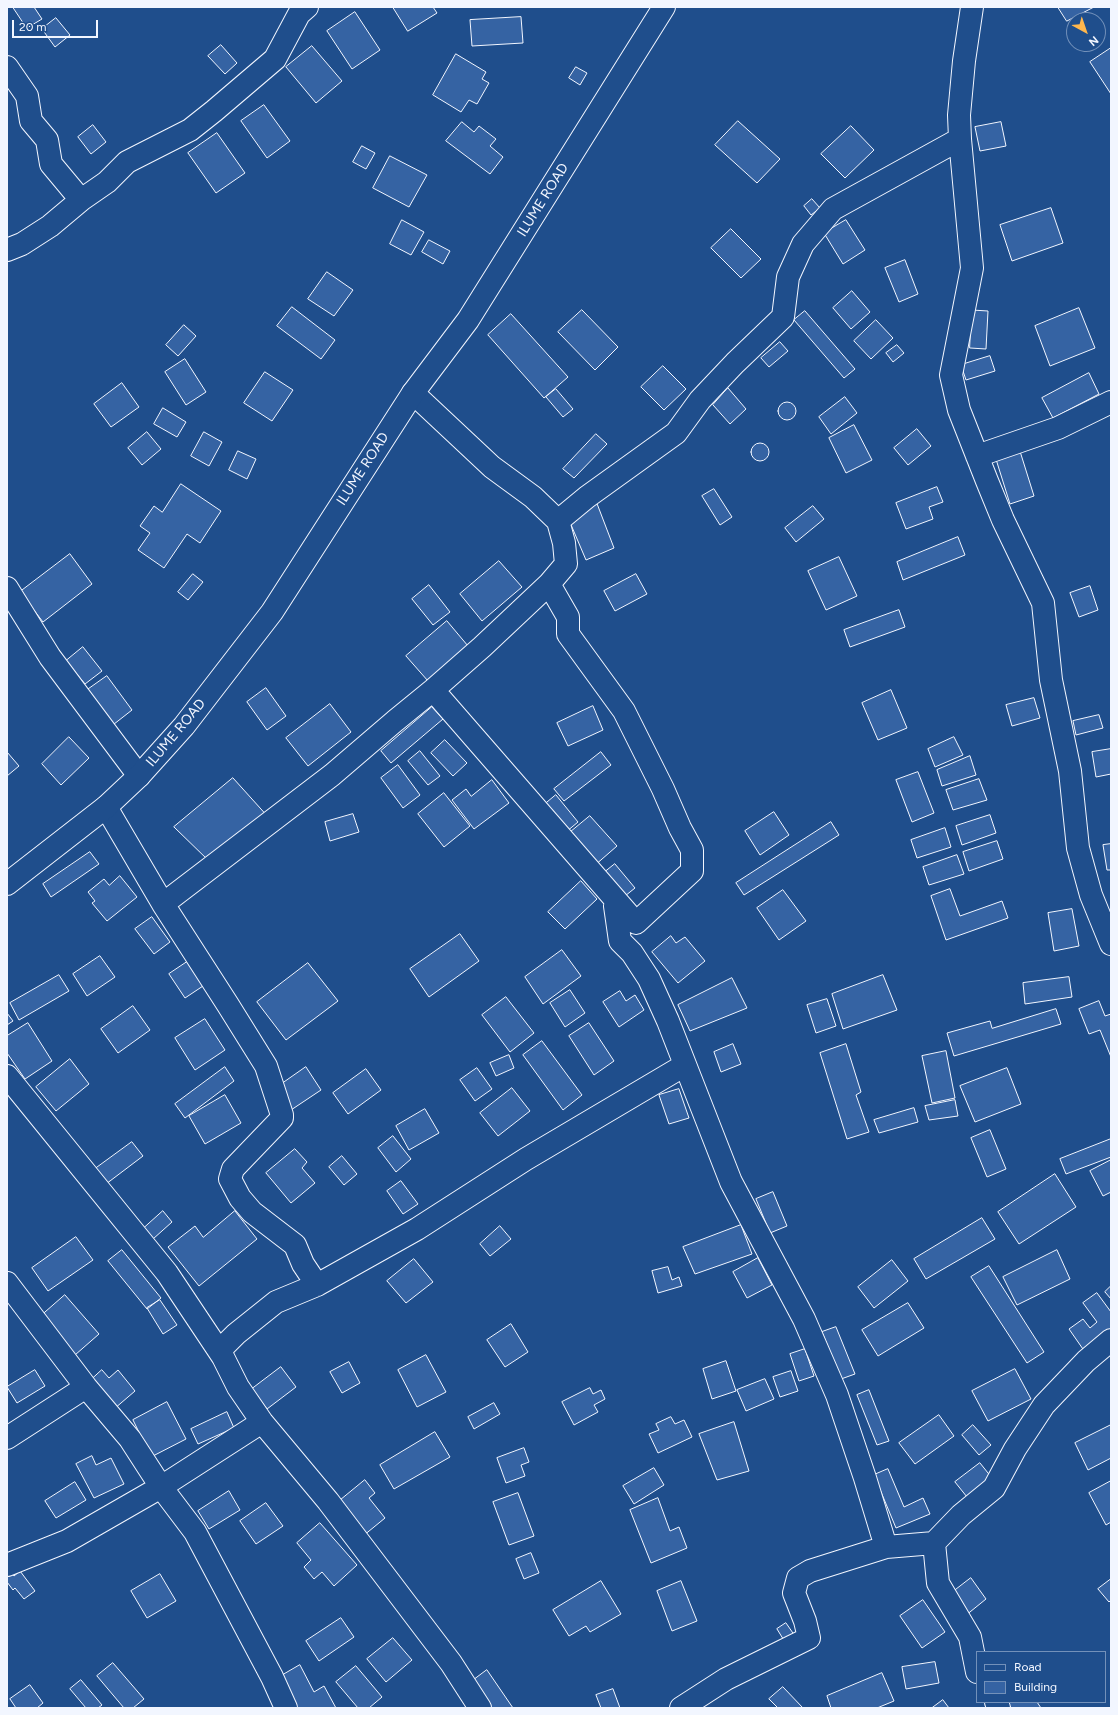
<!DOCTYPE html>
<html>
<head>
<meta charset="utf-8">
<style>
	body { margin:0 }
	#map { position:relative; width:1118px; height:1715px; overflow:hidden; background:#1f4e8c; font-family:Figtree,sans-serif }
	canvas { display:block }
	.frame { position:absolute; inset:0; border:8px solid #f2f6ff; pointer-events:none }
	.legend { position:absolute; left:976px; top:1651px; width:130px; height:52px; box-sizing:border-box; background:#1f4e8c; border:1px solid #7391ba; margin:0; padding:5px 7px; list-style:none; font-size:12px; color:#f2f6ff }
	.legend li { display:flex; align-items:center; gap:8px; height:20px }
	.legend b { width:20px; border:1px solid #7391ba }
	.north { position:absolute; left:1066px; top:12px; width:40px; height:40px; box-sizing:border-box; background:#1f4e8c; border:1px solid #7391ba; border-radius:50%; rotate:140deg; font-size:11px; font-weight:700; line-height:16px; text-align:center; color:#f2f6ff }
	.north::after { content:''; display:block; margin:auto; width:14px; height:18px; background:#ffb74d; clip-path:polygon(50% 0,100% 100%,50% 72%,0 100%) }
	.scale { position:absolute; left:12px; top:20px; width:86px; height:18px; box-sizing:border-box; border:2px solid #f2f6ff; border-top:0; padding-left:5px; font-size:12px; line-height:14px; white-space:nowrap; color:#f2f6ff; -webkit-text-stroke:3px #1f4e8c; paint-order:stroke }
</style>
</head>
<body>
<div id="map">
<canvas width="1118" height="1715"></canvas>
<div class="frame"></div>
<ul class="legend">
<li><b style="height:5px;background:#1f4e8c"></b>Road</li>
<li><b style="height:11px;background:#3563a3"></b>Building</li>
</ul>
<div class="north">N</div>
<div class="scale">20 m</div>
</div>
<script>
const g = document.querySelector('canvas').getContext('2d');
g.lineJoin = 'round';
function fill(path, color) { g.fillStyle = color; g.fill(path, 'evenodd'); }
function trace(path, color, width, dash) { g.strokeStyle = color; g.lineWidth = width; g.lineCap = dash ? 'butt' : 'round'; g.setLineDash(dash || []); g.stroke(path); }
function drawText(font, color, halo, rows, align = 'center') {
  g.font = font + ' Figtree,sans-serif'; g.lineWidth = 3; g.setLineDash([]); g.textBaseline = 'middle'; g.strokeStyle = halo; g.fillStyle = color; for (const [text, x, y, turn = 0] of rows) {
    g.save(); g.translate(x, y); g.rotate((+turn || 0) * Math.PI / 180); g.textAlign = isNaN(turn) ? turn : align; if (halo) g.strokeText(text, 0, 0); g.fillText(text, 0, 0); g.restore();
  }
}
const building = new Path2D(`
	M13,7H34L42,19L27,28Z
	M393,7H433L437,13L408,31Z
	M1058,7H1094L1067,21Z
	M355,12L380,50L352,69L327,31Z
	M521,17L523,43L472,46L470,20Z
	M56,18L70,35L55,47L42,29Z
	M221,45L237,63L225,74L208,56Z
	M312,46L342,81L316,103L286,67Z
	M1111,48V94L1090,62Z
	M456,54L486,72L482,79L489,83L477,104L469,100L461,112L433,95Z
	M576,67L587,73L580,85L569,78Z
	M264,105L290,141L267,158L241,121Z
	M738,121L780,159L757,183L715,145Z
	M462,122L474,132L479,126L496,139L490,146L503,157L490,174L446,141Z
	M1001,122L1006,146L980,151L975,127Z
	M93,125L106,142L91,154L78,137Z
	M851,126L874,150L845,178L821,154Z
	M217,133L245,173L216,193L188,153Z
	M362,146L375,153L366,169L353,162Z
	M390,156L427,175L409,207L373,188Z
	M812,199L820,208L811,215L804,206Z
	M1051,208L1063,243L1012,261L1000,225Z
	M402,220L424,232L411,255L390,244Z
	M846,220L865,250L843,264L824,233Z
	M731,229L761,259L741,278L711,248Z
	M429,240L450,251L443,264L422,252Z
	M905,260L918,294L899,302L885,268Z
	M327,272L353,290L334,316L308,299Z
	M852,291L870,312L851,329L833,308Z
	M292,307L335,340L321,359L277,326Z
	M1079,308L1095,348L1050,366L1035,326Z
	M582,310L618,347L595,370L558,332Z
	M972,310L988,311L986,349L970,348Z
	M805,311L855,369L844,378L794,320Z
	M511,314L568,377L544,398L488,335Z
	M876,320L893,338L871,359L854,341Z
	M184,325L196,336L178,356L166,345Z
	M780,342L788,351L769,367L761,358Z
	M897,345L904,353L893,362L886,353Z
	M990,356L995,371L966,380L961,365Z
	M185,359L206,392L186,405L165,372Z
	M663,366L686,389L664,410L641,387Z
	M265,372L293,390L272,421L244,403Z
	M1089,373L1099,394L1053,418L1042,398Z
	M122,383L139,407L111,427L94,404Z
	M728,388L746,409L730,424L713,405Z
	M556,389L573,409L563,417L546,397Z
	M845,397L857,413L831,434L819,417Z
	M778 411a9 9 0 1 1 18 0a9 9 0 1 1-18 0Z
	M163,408L186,422L177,437L154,424Z
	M854,425L872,460L846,473L829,438Z
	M917,429L931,446L908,465L894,448Z
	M147,432L161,449L142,465L128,448Z
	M204,432L222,442L209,466L191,456Z
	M596,434L607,444L574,478L563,469Z
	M751 452a9 9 0 1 1 18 0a9 9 0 1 1-18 0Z
	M1019,448L1034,496L1010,504L995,456Z
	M238,451L256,459L247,479L229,470Z
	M181,484L221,511L200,543L187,534L164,568L138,550L150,533L140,526L154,506L162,512Z
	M937,487L943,502L929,507L933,519L906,529L896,503Z
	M714,489L732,517L720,525L702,496Z
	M596,501L614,548L586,560L566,513Z
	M813,506L824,519L796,542L785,528Z
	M958,537L965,555L903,580L897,562Z
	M70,554L92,584L43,622L20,592Z
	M839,557L857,596L826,610L808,571Z
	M499,561L522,587L482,621L460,594Z
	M193,574L203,582L188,600L178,592Z
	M636,574L647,594L615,611L604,591Z
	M429,585L450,612L433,625L412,599Z
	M1090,586L1098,610L1079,617L1070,593Z
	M899,610L905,627L850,647L844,630Z
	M447,621L468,646L428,681L406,656Z
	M83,647L102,671L85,684L66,661Z
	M107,676L132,710L109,728L83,693Z
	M266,688L286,716L267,730L247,702Z
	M891,690L907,728L878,740L862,703Z
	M1034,698L1040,718L1012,726L1006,705Z
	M330,704L351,732L308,766L286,738Z
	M593,706L603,730L568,746L557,723Z
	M432,707L443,719L391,763L381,751Z
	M1099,715L1103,728L1076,735L1073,721Z
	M69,737L89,758L61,785L42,764Z
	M954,737L963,755L935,767L928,749Z
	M445,740L467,763L453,776L431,753Z
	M1111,749V774L1096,777L1092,752Z
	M420,751L440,776L428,785L408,761Z
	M7,752L19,766L7,776Z
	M601,752L611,765L564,801L554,789Z
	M970,756L976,775L942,786L937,770Z
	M398,765L420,795L403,808L381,778Z
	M918,772L934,813L912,822L896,780Z
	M233,778L270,819L209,861L174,827Z
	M979,779L987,800L953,810L946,790Z
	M492,780L509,803L474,829L452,800L466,789L471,796Z
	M444,793L470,826L444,847L418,814Z
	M556,795L578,822L566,832L544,805Z
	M774,812L789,835L760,855L745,831Z
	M353,814L359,832L330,841L325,822Z
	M990,815L996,833L962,845L956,826Z
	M590,816L617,846L594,866L567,835Z
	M831,822L839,835L744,895L736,883Z
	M945,828L951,847L917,858L911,840Z
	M997,841L1003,859L969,871L963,852Z
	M1111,844V870H1107L1103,845Z
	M90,852L99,864L51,897L43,884Z
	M957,855L964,874L929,885L923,867Z
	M615,864L635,888L620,900L600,876Z
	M120,876L137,897L107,921L92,903L95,901L88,892L104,879L109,885Z
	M581,881L597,899L565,929L548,912Z
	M950,889L960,916L1002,901L1008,918L946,940L931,896Z
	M783,890L806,921L779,940L757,908Z
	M1072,909L1079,946L1054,951L1048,913Z
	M152,917L170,942L154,954L135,929Z
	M460,934L479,961L429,997L410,969Z
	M671,936L676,943L685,937L705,961L678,983L652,952Z
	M562,950L581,976L543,1004L525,977Z
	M100,956L115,977L87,996L73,974Z
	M187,962L203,986L185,998L169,974Z
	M308,963L338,1001L286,1040L257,1002Z
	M59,975L69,991L19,1020L10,1003Z
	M883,975L897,1010L843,1029L832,994Z
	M1069,977L1072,997L1025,1004L1023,983Z
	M732,978L747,1008L690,1031L678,1005Z
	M570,990L585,1013L565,1027L550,1003Z
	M620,991L626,1001L635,995L644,1010L619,1027L603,1002Z
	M506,997L534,1033L510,1052L482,1015Z
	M827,999L836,1026L816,1033L807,1005Z
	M1099,1001L1105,1016L1111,1014V1057L1100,1030L1089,1034L1079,1009Z
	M133,1006L150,1030L118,1053L101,1029Z
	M1056,1009L1061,1024L954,1056L947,1033L990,1021L992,1028Z
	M7,1013L13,1021L7,1025Z
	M205,1019L225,1050L195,1070L175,1038Z
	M28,1023L52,1061L25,1079L7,1053V1036Z
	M589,1023L614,1061L594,1075L569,1036Z
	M542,1041L582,1095L563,1110L523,1055Z
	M733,1044L741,1064L721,1072L714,1052Z
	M846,1044L861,1092L856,1095L869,1132L847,1139L820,1053Z
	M946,1051L955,1098L932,1103L922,1056Z
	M509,1055L514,1068L496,1076L490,1063Z
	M70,1059L89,1084L56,1111L36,1087Z
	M225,1067L234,1081L185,1118L175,1104Z
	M306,1067L321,1090L291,1110L276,1088Z
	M477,1068L492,1089L475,1101L460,1080Z
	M1007,1068L1021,1104L975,1122L960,1086Z
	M366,1069L381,1090L348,1114L333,1093Z
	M512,1088L530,1111L498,1136L480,1113Z
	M679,1089L689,1118L669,1124L659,1095Z
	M225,1095L241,1123L205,1144L189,1116Z
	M955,1100L958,1116L929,1120L925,1106Z
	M914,1108L918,1122L879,1133L874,1120Z
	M425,1109L439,1133L409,1150L396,1126Z
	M990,1130L1006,1169L987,1177L971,1138Z
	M393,1136L411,1159L396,1172L378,1148Z
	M1111,1139V1157L1066,1174L1060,1159Z
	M132,1142L143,1156L106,1184L95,1169Z
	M295,1149L307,1162L302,1168L315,1183L291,1203L266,1173Z
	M342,1156L357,1174L344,1185L329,1167Z
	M1111,1160V1192L1103,1196L1090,1171Z
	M1055,1174L1076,1207L1019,1244L998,1212Z
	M401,1181L418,1204L403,1214L387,1191Z
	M773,1192L787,1226L770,1233L756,1199Z
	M163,1211L172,1222L153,1239L143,1229Z
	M235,1211L257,1239L199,1286L168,1247L195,1226L203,1237Z
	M982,1218L995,1239L926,1279L914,1259Z
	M741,1225L752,1254L695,1274L683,1247Z
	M500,1226L511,1239L490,1256L480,1244Z
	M76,1237L93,1260L48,1291L32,1268Z
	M122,1250L161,1298L147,1309L108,1261Z
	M1057,1250L1070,1279L1017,1305L1003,1277Z
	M758,1258L772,1285L747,1298L733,1272Z
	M414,1259L433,1282L406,1303L387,1281Z
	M892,1260L908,1281L874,1308L858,1287Z
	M989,1266L1044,1352L1027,1363L971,1277Z
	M668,1267L672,1280L679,1277L682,1286L658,1293L652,1271Z
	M1111,1286V1299L1105,1292Z
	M1097,1293L1111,1312V1334L1085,1352L1069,1329L1083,1319L1090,1328L1097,1322L1083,1303Z
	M65,1295L99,1334L75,1355L41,1316Z
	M160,1300L177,1325L163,1334L147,1308Z
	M908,1303L924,1328L878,1356L862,1330Z
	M511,1324L528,1352L505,1367L487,1340Z
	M836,1327L855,1374L841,1379L822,1332Z
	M805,1349L814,1376L799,1381L790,1354Z
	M426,1355L446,1392L417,1407L398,1370Z
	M726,1361L736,1391L712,1399L703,1369Z
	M349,1362L360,1383L342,1393L330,1372Z
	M281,1367L296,1387L267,1409L252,1389Z
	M1015,1369L1031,1399L988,1421L972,1391Z
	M35,1370L45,1386L17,1403L7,1387Z
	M102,1370L109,1378L118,1370L135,1391L114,1409L90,1381Z
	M791,1371L798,1391L780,1397L773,1377Z
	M765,1379L774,1399L746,1411L737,1390Z
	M590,1388L593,1394L601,1390L605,1399L594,1405L598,1412L574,1425L562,1402Z
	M869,1390L889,1441L877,1445L857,1395Z
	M167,1402L186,1439L151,1457L133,1420Z
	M494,1403L500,1414L474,1429L468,1417Z
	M227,1412L234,1428L198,1444L191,1429Z
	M939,1415L954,1436L915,1464L899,1443Z
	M671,1417L675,1424L684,1420L692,1437L658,1453L649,1434L659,1430L656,1424Z
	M734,1422L749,1471L717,1480L699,1434Z
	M973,1425L991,1445L979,1455L962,1435Z
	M1111,1425V1458L1088,1470L1075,1443Z
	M435,1432L450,1457L394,1489L380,1465Z
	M524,1448L529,1462L521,1465L525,1476L506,1483L497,1458Z
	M92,1456L96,1465L111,1458L124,1484L94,1498L76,1464Z
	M980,1463L992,1478L967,1497L955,1482Z
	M654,1468L664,1485L634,1504L623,1486Z
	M888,1469L904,1507L923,1498L930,1514L896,1528L874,1475Z
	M365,1480L375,1493L369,1498L385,1518L363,1536L337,1503Z
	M1111,1481V1522L1106,1525L1089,1493Z
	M75,1482L86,1500L56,1518L45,1501Z
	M229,1491L240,1510L209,1529L198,1511Z
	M518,1493L534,1536L509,1545L493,1502Z
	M658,1498L670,1531L679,1527L687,1548L651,1563L630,1510Z
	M266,1503L283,1526L256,1544L240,1521Z
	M320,1523L357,1565L334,1586L322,1572L314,1579L304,1567L311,1560L297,1543Z
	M531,1553L539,1573L524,1579L516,1559Z
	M7,1567L14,1576L20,1571L35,1591L24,1599L15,1588L13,1590L7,1582Z
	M160,1574L176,1601L147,1618L131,1591Z
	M971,1578L986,1599L965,1616L949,1595Z
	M1111,1579V1600L1109,1602L1098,1589Z
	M601,1581L621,1614L590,1632L586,1626L569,1636L553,1610Z
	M681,1581L697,1621L672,1631L657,1591Z
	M923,1600L945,1632L922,1648L900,1616Z
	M341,1618L354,1637L319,1661L306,1641Z
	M786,1623L795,1636L785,1642L777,1629Z
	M393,1638L412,1660L386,1682L367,1659Z
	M935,1662L939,1683L906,1689L902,1667Z
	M113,1663L144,1699L133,1708H124L97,1676Z
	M300,1665L314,1692L324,1686L336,1708H292L276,1679Z
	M356,1666L382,1697L369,1708H358L336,1682Z
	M487,1670L513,1708H483L467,1685Z
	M882,1673L894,1701L877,1708H831L827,1696Z
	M81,1680L102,1705L98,1708H86L70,1689Z
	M30,1685L43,1703L37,1708H16L10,1699Z
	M783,1687L803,1708H778L769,1699Z
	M613,1689L620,1708H601L596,1695Z
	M943,1700L949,1708H932Z
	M1007,1702H1037L1041,1708H1012Z`);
const street = new Path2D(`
	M972,7L964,61L959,115L960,139L972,268L951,375L959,410L987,481L1003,520L1043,603L1051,680L1070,771L1078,848L1091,895L1111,944
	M7,67L27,96L31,121L47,140L51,164L81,200
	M7,250L22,244L50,226L81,200L107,182L127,162L190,130L214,111L275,59L299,14L307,7
	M413,393L492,467L533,497L558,521L564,543L566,564L549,584L568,617V634L624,711L663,789L680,828L692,850V871L636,923L615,906
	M977,456L1058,428L1111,402
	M558,521L587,497L676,433L700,400L735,363L783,317L788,277L803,244L833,209L960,139
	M7,588L50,657L139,776
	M433,690L628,914
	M106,807L163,904L228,1005L266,1066L282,1115V1118L233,1169L230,1179L240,1198L252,1212L295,1245L303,1264L317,1285
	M163,904L332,775L395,721L433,690L482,647L549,584
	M615,906L620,941L632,953L649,979L668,1021L731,1182L804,1319L837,1395L865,1478L886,1547
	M7,1076L167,1273L223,1357L238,1387L262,1422L328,1501L451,1663L480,1708
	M7,1283L86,1387L130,1439L161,1487L195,1532L272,1677L286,1708
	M223,1357L221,1349L236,1334L276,1302L317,1285L417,1229L526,1159L685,1065
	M7,1438L86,1387
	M934,1543L938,1583L970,1637L977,1672
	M7,1565L67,1541L161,1487L262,1422
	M996,1702L999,1708
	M681,1708L726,1679L809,1638L805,1621L794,1593L798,1578L810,1571L886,1547L934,1543L961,1515L994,1488L1015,1449L1044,1405L1086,1361L1111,1340`);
const secondary = new Path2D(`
	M7,884L106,807L139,776L184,726L272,612L413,393L468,320L664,7`);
const streetNames = [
	["ILUME ROAD",543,200,-58],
	["ILUME ROAD",363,469,-57],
	["ILUME ROAD",176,733,-50]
];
fill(building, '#3563a3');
trace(building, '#f2f6ff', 1);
trace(street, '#f2f6ff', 24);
trace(secondary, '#f2f6ff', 24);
trace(street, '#1f4e8c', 22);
trace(secondary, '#1f4e8c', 22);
drawText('14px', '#f2f6ff', '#1f4e8c', streetNames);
</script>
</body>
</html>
